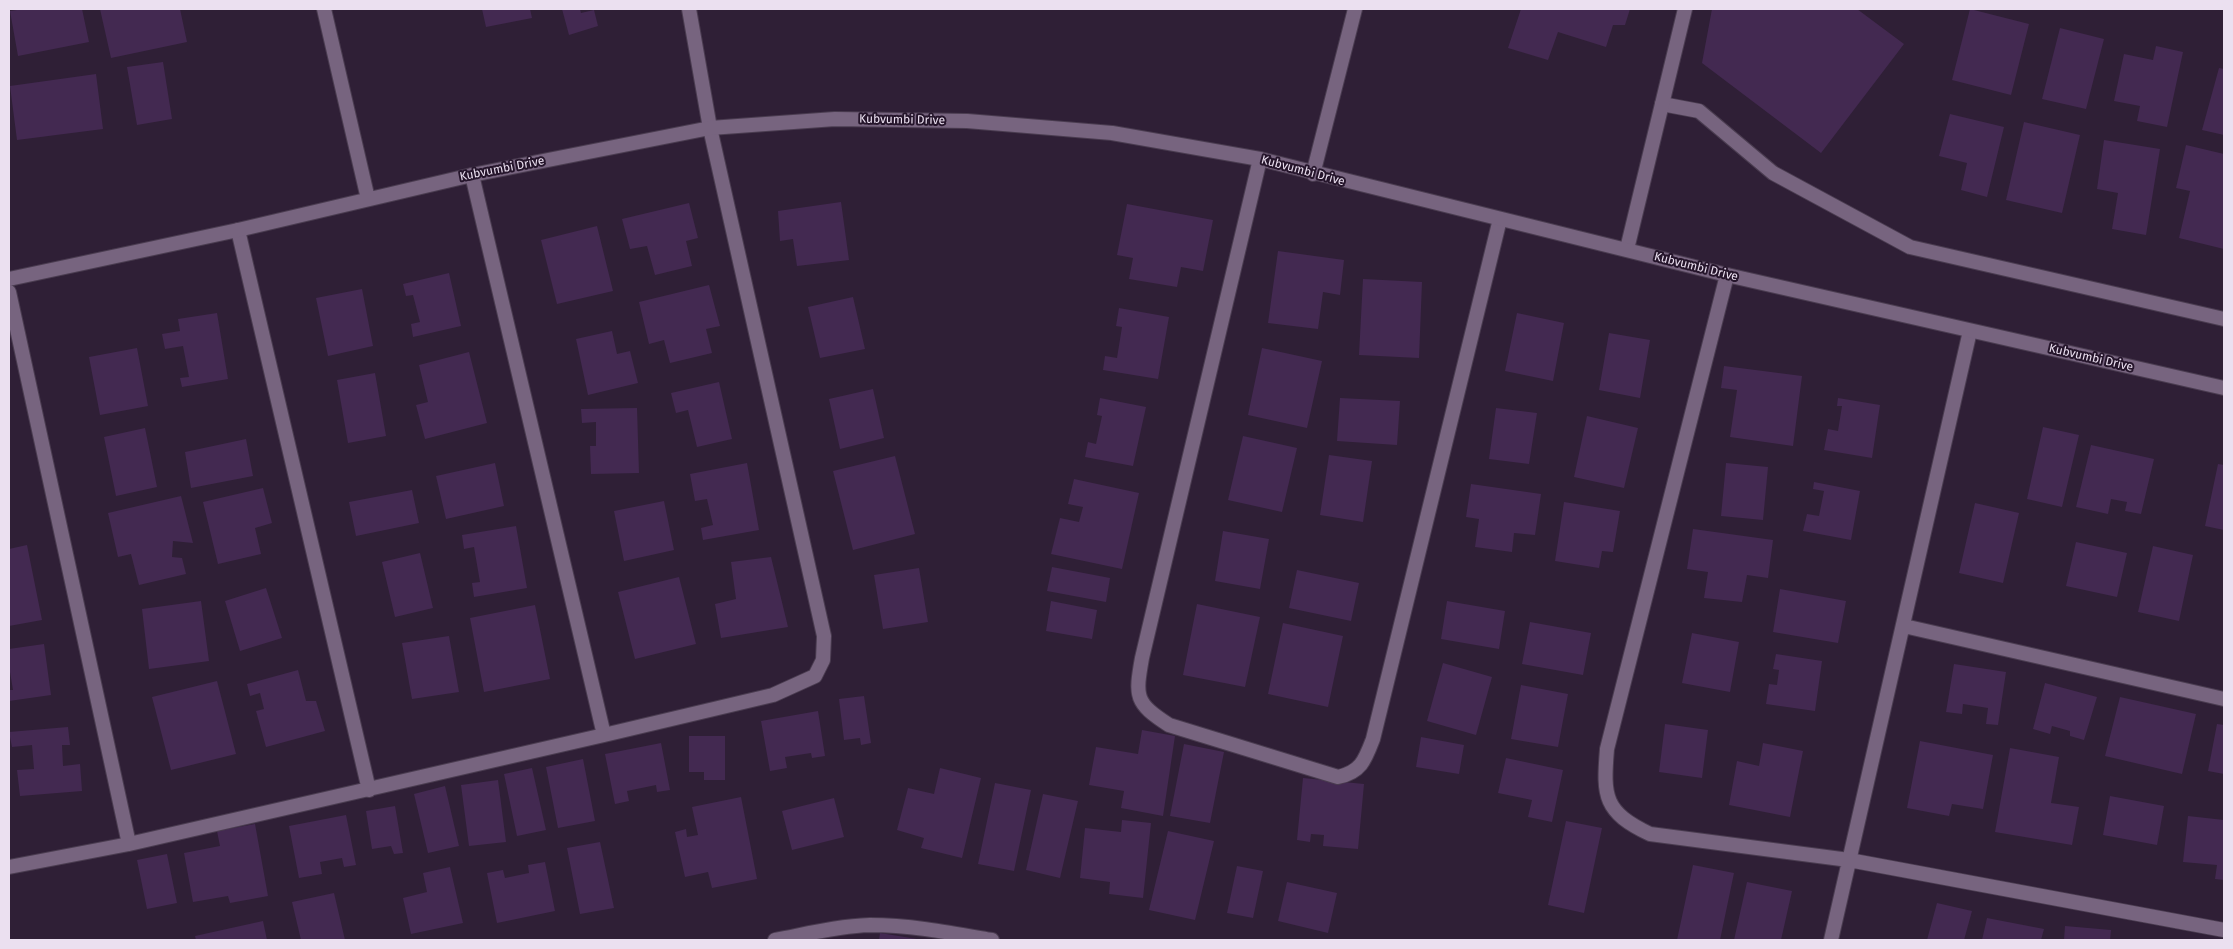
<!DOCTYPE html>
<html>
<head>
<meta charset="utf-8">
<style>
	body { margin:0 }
	#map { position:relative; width:2233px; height:949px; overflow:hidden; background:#2f1f36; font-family:"Fira Sans",sans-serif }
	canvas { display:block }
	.frame { position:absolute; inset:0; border:10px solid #ebe0f0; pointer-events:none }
</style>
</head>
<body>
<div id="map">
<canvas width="2233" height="949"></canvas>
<div class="frame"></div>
</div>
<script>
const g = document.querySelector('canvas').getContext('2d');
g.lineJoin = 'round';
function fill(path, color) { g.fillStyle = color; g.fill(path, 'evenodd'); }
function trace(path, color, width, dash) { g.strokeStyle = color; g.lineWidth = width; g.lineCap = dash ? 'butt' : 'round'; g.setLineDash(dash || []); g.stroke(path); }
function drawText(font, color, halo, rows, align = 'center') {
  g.font = font + ' "Fira Sans",sans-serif'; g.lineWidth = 4; g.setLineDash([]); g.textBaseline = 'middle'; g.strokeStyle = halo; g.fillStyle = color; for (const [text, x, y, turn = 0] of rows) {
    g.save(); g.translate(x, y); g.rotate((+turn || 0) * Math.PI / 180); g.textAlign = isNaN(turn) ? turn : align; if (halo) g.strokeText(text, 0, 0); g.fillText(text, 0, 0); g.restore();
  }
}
const building = new Path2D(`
	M24,9H82L89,42L18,56L10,11Z
	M100,9H180L187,42L111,58Z
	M482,9H530L532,18L486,27Z
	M562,9H580L581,13L594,10L598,26L569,35Z
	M1521,9H1630L1625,25H1613L1606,47L1558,32L1548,60L1508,48Z
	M1712,9H1857L1904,44L1821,153L1702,63Z
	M1970,9L2029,24L2011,95L1952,80Z
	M2060,28L2104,39L2086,109L2042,99Z
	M2156,46L2183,52L2167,127L2137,121L2140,106L2114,101L2124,54L2153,60Z
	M163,62L172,119L137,125L127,67Z
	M2219,68L2224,69V135L2202,130Z
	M96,74L103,129L17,140L10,86Z
	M1950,114L2004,127L1987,197L1961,190L1967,163L1939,156Z
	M2024,122L2080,135L2062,213L2006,200Z
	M2104,140L2160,149L2146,235L2112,229L2118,193L2097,189Z
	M2186,145L2224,154V249L2179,238L2190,191L2176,188Z
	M841,202L849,260L797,266L793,239L780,241L778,211Z
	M689,203L698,238L686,241L692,266L655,275L647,246L630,249L622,219Z
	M1127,204L1213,220L1203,271L1181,267L1177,287L1129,279L1133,258L1117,255Z
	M597,226L613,291L557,304L541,240Z
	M1278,251L1344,260L1340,295L1323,292L1318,329L1268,323Z
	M449,273L461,326L413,337L411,324L420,322L413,295L406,296L403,284Z
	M1363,279L1422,282L1419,358L1359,355Z
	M709,285L720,326L706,329L712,353L670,363L664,340L649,344L639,302Z
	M362,289L373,346L328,356L316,298Z
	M853,297L865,349L820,358L808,307Z
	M1119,308L1169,317L1158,379L1103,370L1105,356L1117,358L1122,327L1116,326Z
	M217,313L228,379L182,387L180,378L189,377L183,346L165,349L162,334L180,331L178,319Z
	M1517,313L1564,323L1553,381L1505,371Z
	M612,331L617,354L630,351L638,383L588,395L576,339Z
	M1609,333L1650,340L1640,398L1599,390Z
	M137,348L148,406L100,415L89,357Z
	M1262,348L1322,361L1307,428L1248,415Z
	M469,352L487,423L425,439L416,405L428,402L419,365Z
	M1724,366L1802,376L1793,446L1730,437L1737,390L1721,388Z
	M375,373L386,436L348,443L337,380Z
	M719,382L732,439L697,447L688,410L676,413L671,393Z
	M873,389L884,438L840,449L829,399Z
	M1100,398L1146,407L1133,466L1085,457L1088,442L1096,444L1102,416L1097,415Z
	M1340,398L1400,401L1397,445L1337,441Z
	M1838,398L1880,405L1872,458L1824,450L1828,429L1838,431L1842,406H1837Z
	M637,408L639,473L591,474L590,446H596V422L582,423L581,409Z
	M1496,408L1537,413L1529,464L1489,459Z
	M1587,416L1638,428L1624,488L1574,477Z
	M2043,427L2079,435L2062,507L2027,499Z
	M145,428L157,487L116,496L104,437Z
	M1243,436L1297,448L1282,512L1228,500Z
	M246,439L253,476L191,488L185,452Z
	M2091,445L2154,459L2141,514L2125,511L2127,502L2111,499L2108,514L2076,507Z
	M1329,455L1372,461L1363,522L1320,515Z
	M895,456L915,534L853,550L833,471Z
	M495,463L504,506L446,519L436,476Z
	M747,463L759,530L703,540L701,528L713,525L707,499L695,501L690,474Z
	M1726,463L1768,467L1763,520L1721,516Z
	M2218,464L2224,465V530L2205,526Z
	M1074,479L1139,493L1122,569L1051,554L1060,518L1079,522L1083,507L1068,504Z
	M1814,482L1860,491L1851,540L1803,531L1807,514L1819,516L1824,491L1813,489Z
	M1471,484L1541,494L1535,535L1514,533L1512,552L1475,547L1479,519L1466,517Z
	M263,488L272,523L255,528L261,554L218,564L203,502Z
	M412,490L419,523L356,536L349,502Z
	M181,496L193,543L173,541L172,557L182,558L186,574L139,585L131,554L118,557L108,513Z
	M664,501L674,550L624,561L614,511Z
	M1564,502L1620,511L1613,552L1602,551L1599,568L1555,561Z
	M1975,503L2019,513L2003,583L1959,573Z
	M516,526L527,588L474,597L472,583L480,582L474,547L464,549L462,535Z
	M1693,529L1773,540L1768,578L1747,575L1742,602L1704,598L1708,572L1687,569Z
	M1223,531L1269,539L1260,589L1215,581Z
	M2076,542L2127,553L2117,597L2066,586Z
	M27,545L42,620L9,626V549Z
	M2153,546L2193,555L2179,621L2138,612Z
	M420,553L433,608L395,617L382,562Z
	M771,557L788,627L721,638L715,604L736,599L731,562Z
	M1052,567L1110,578L1106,602L1047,591Z
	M919,568L928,622L883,629L874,575Z
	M1297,570L1359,583L1351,621L1289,608Z
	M679,577L696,644L635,659L618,592Z
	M266,588L282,638L240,651L225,601Z
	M1780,589L1846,601L1838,643L1773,632Z
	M201,601L209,661L149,669L142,609Z
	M1051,601L1097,610L1092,639L1046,631Z
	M1447,601L1505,611L1499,649L1441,639Z
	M1197,604L1260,617L1245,687L1183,675Z
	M535,605L550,679L484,692L470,618Z
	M1530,622L1591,633L1583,675L1522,664Z
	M1283,623L1343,636L1328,707L1268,694Z
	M1692,633L1739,642L1730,692L1682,683Z
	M449,636L459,692L412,699L402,643Z
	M44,644L51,695L9,701V690H13L9,666V649Z
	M1776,654L1822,661L1815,711L1766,704L1769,684L1777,685L1779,670L1773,669Z
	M1443,663L1492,677L1476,735L1427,721Z
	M1954,664L2006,672L1998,725L1986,724L1988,708L1963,704L1962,714L1946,712Z
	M298,670L306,701H316L325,731L266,747L256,711L264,709L260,693L250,696L247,684Z
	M217,681L236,754L171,770L152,697Z
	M2045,683L2097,697L2084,740L2070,736V731L2052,726L2050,734L2033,729Z
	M1521,685L1568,694L1558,747L1511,739Z
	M864,696L871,743L861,745L860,738L844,740L839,699Z
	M2120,697L2196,714L2182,774L2105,756Z
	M818,711L825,756L812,758L811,753L785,757L787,768L770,771L761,721Z
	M1665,724L1708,730L1702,778L1659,772Z
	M2217,724L2224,725V774L2208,771Z
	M68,727L70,745H62L63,766L80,764L82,791L20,796L17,770L34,769L32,745L12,747L9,732Z
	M1142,730L1175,736L1163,816L1121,808L1124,791L1089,785L1096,747L1138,754Z
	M689,736H725V780H704V772H689Z
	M1421,737L1464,745L1459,774L1416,767Z
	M1920,741L1993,755L1983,809L1952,804L1949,816L1907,808Z
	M661,743L670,790L657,792L656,785L627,791L629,801L615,804L605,754Z
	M1763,743L1803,751L1790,817L1729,805L1737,761L1759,766Z
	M1184,744L1224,752L1210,823L1170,816Z
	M2010,748L2059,757L2051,803L2079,807L2072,845L1995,832Z
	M1506,758L1563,770L1552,822L1528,817L1532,800L1498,793Z
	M583,759L595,821L558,828L546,767Z
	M532,768L546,830L517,836L504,774Z
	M940,768L981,778L962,858L921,848L924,838L897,830L908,788L934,794Z
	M1303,778L1364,784L1358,849L1323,846L1324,835L1311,834L1310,842L1297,840Z
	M498,780L506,842L469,846L461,785Z
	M995,783L1031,790L1014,871L978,864Z
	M445,786L459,846L428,853L414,794Z
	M1043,794L1078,801L1060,878L1026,870Z
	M2110,796L2164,806L2157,845L2103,835Z
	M741,797L757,879L712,888L708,872L685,877L675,832L686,829L687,837L698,835L692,807Z
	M834,798L844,837L792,850L782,811Z
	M395,806L403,853L394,854L391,846L372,849L366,811Z
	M346,815L356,865L344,867L342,858L320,862L322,874L299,878L289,826Z
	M2188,816L2224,820V880L2215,879L2217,865L2183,862Z
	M1122,820L1151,823L1143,898L1109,894L1110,882L1080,878L1085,828L1121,832Z
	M1566,821L1602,828L1584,913L1548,905Z
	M255,824L268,896L230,903L228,896L193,902L184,853L220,846L217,831Z
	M1168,831L1214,841L1195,920L1149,910Z
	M600,842L614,908L580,914L567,848Z
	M167,854L177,903L147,909L137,860Z
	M545,862L555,911L497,923L487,873L503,870L505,878L529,873L528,865Z
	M1693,865L1734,873L1720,940H1677Z
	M1237,866L1263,871L1253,918L1227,913Z
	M450,867L463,923L411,934L403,898L427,892L423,873Z
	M1287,882L1337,893L1328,933L1278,921Z
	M1747,882L1792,891L1781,940H1734Z
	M334,893L345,940H301L292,902Z
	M1937,903L1972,911L1964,940H1927Z
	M1987,918L2044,929L2041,940H1982Z
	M263,921L267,940H196L195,936Z
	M2065,926L2111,930L2110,940H2064Z
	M880,933L917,939V940H879Z`);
const service = new Path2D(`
	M1662,104L1699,111L1773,173L1910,247L2224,319`);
const minor = new Path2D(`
	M1260,159L1142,658C1135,697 1135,703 1169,725L1338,777C1361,772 1365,760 1373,739L1500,219
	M1313,174L1355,9
	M472,175L604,735
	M238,230L369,790
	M1627,249L1685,9
	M1727,275L1607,749C1603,797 1604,812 1650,834L1849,860L2224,930
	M9,292L129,844
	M1904,626L2224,699
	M9,867L129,844L604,735L773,695L815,676L823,660L824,636L710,128L689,9
	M775,940C807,934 838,926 870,925C911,925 952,933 992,940
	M1831,940L1970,331`);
const tertiary = new Path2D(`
	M324,9L368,199
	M9,279L238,230L472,175L710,128L835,119L967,121L1112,133L1260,159L1727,275L2224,388`);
const streetNames = [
	["Kubvumbi Drive",902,120,1],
	["Kubvumbi Drive",502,169,-11],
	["Kubvumbi Drive",1303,171,15],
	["Kubvumbi Drive",1696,267,14],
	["Kubvumbi Drive",2091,358,13]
];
fill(building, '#432951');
trace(service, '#4a3c50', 16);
trace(minor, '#4a3c50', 16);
trace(tertiary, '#4a3c50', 16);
trace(service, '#77647f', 14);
trace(minor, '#77647f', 14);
trace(tertiary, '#77647f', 14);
drawText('12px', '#ebe0f0', '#25152b', streetNames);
</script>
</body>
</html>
